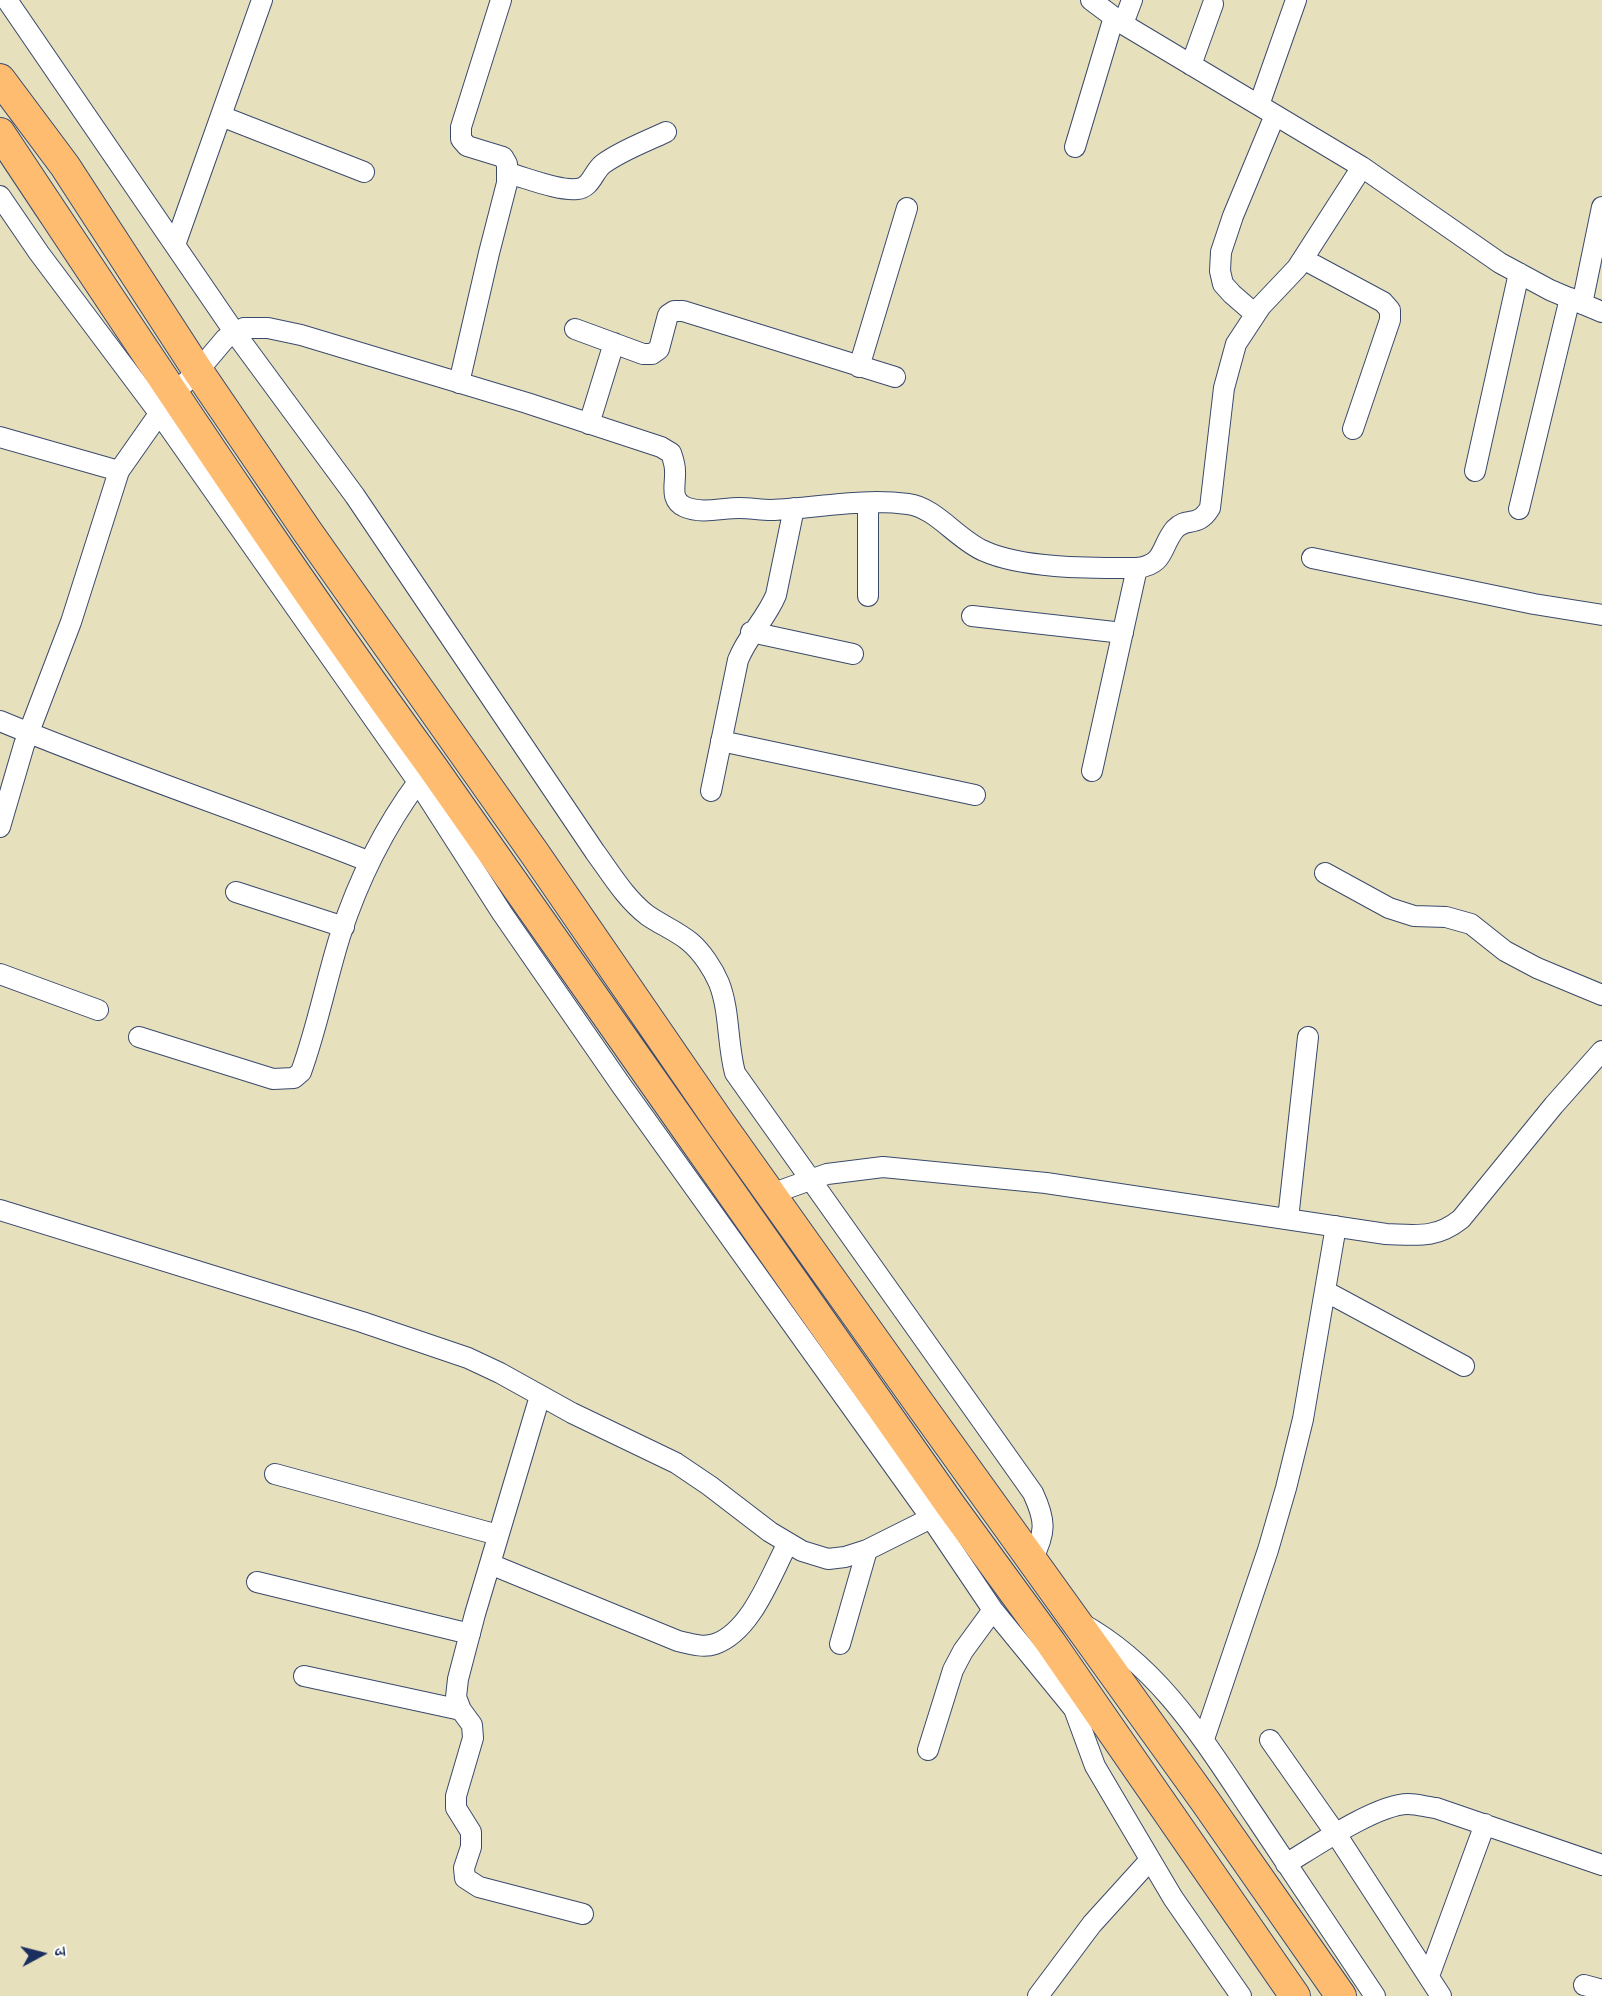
<!DOCTYPE html>
<html>
<head>
<meta charset="utf-8">
<style>
	body { margin:0 }
	#map { position:relative; width:1602px; height:1996px; overflow:hidden; background:#e7e0bd; font-family:Cardo,"Noto Serif Devanagari",serif }
	canvas { display:block }
	.north { position:absolute; left:12px; top:1924px; width:60px; height:60px; -webkit-text-stroke:4px #fdfcf7; paint-order:stroke; rotate:83deg; font-size:16px; font-weight:700; line-height:24px; text-align:center; color:#1b2f5e }
	.north::after { content:''; display:block; margin:auto; width:21px; height:27px; background:#1b2f5e; clip-path:polygon(50% 0,100% 100%,50% 72%,0 100%) }
</style>
</head>
<body>
<div id="map">
<canvas width="1602" height="1996"></canvas>
<div class="north">उ</div>
</div>
<script>
const g = document.querySelector('canvas').getContext('2d');
g.lineJoin = 'round';
function trace(path, color, width, dash) { g.strokeStyle = color; g.lineWidth = width; g.lineCap = dash ? 'butt' : 'round'; g.setLineDash(dash || []); g.stroke(path); }
const minor = new Path2D(`
	M7,0L235,333L355,496L595,852C611,874 626,899 647,915C661,925 677,931 690,942C702,952 713,969 719,983C730,1011 727,1043 735,1073L1033,1493C1046,1521 1046,1532 1032,1560
	M1091,0L1123,24L1362,167L1500,263L1550,290L1602,312
	M1123,24L1132,0
	M1191,65L1213,4
	M1259,105L1296,0
	M221,116L364,172
	M1075,147L1114,17
	M508,173C527,178 558,191 577,189C591,188 593,172 603,164C622,150 645,142 666,132
	M0,196L39,253L159,413L418,782L502,913L621,1085L931,1518L993,1610L1074,1709
	M175,245L262,0
	M1303,259L1383,302L1390,310V320L1353,429
	M1582,304L1602,207
	M1255,314L1232,294L1223,284L1220,271L1221,252L1233,216L1275,115
	M575,329L643,354H652L659,349L668,315L674,311H683L895,377
	M859,367L907,208
	M459,383L489,253L507,183V164L503,157L467,146L461,139V127L501,0
	M589,424L614,343
	M0,437L119,471
	M1475,471L1519,273
	M868,503V596
	M1519,509L1570,298
	M1312,558L1534,604L1602,615
	M972,616L1123,633
	M751,632L853,654
	M0,721C122,772 247,813 370,862
	M721,741L975,795
	M1092,771L1137,568
	M711,791L738,660C748,635 766,619 776,595L794,508
	M0,827L24,745L71,622L119,471L173,394L198,371L225,339L244,328H268L301,335L527,403L661,447L671,453C673,459 675,464 675,471C676,484 669,500 685,507C702,514 722,508 739,508C750,508 761,510 771,510C817,508 862,498 908,504C935,507 958,540 984,551C1024,569 1093,568 1137,568C1166,564 1160,547 1175,529C1187,516 1197,529 1210,508L1224,388L1236,344L1261,306L1297,268L1362,167
	M1325,873L1389,908L1414,916L1446,917L1471,924L1505,951L1537,968L1602,995
	M236,892L344,927
	M0,974L98,1010
	M139,1037L273,1079L294,1078L301,1072C317,1028 326,981 340,936C358,881 384,828 418,782
	M771,1194L827,1174L883,1167L1046,1183L1386,1234C1417,1235 1436,1239 1461,1219L1554,1105L1602,1051
	M0,1210L362,1322L468,1358L500,1373L572,1413L676,1463L710,1486L770,1532L802,1551L828,1559L845,1557L867,1550L931,1518
	M1288,1219L1308,1037
	M1325,1291L1464,1366
	M540,1396L475,1614L458,1679L456,1697L461,1710L472,1725L473,1738L456,1796V1808L471,1832V1847L464,1868L465,1878L479,1887L583,1914
	M275,1474L498,1535
	M490,1564L678,1641C691,1644 703,1648 715,1644C752,1631 771,1574 788,1543
	M257,1582L470,1634
	M1081,1623C1162,1668 1206,1744 1256,1818C1296,1877 1335,1937 1375,1996
	M840,1644L867,1550
	M304,1676L461,1710
	M1070,1698L1095,1766L1173,1898L1241,1996
	M1204,1739L1268,1550L1286,1488L1303,1419L1336,1226
	M1270,1740L1336,1834L1441,1996
	M928,1750L953,1670L963,1651L993,1610
	M1286,1864C1314,1847 1377,1804 1408,1804C1417,1804 1427,1807 1436,1808L1602,1865
	M1429,1976L1485,1824
	M1584,1985L1602,1990
	M1038,1996L1092,1924L1150,1860`);
const highway = new Path2D(`
	M0,79L65,166L198,371L307,531L533,851L720,1123L919,1403L1205,1801L1341,1996
	M0,133C141,345 281,559 431,765L951,1506L1051,1643L1295,1996`);
trace(minor, '#3a4a6c', 22);
trace(highway, '#3a4a6c', 32);
trace(minor, '#fff', 20);
trace(highway, '#fdbc70', 30);
</script>
</body>
</html>
